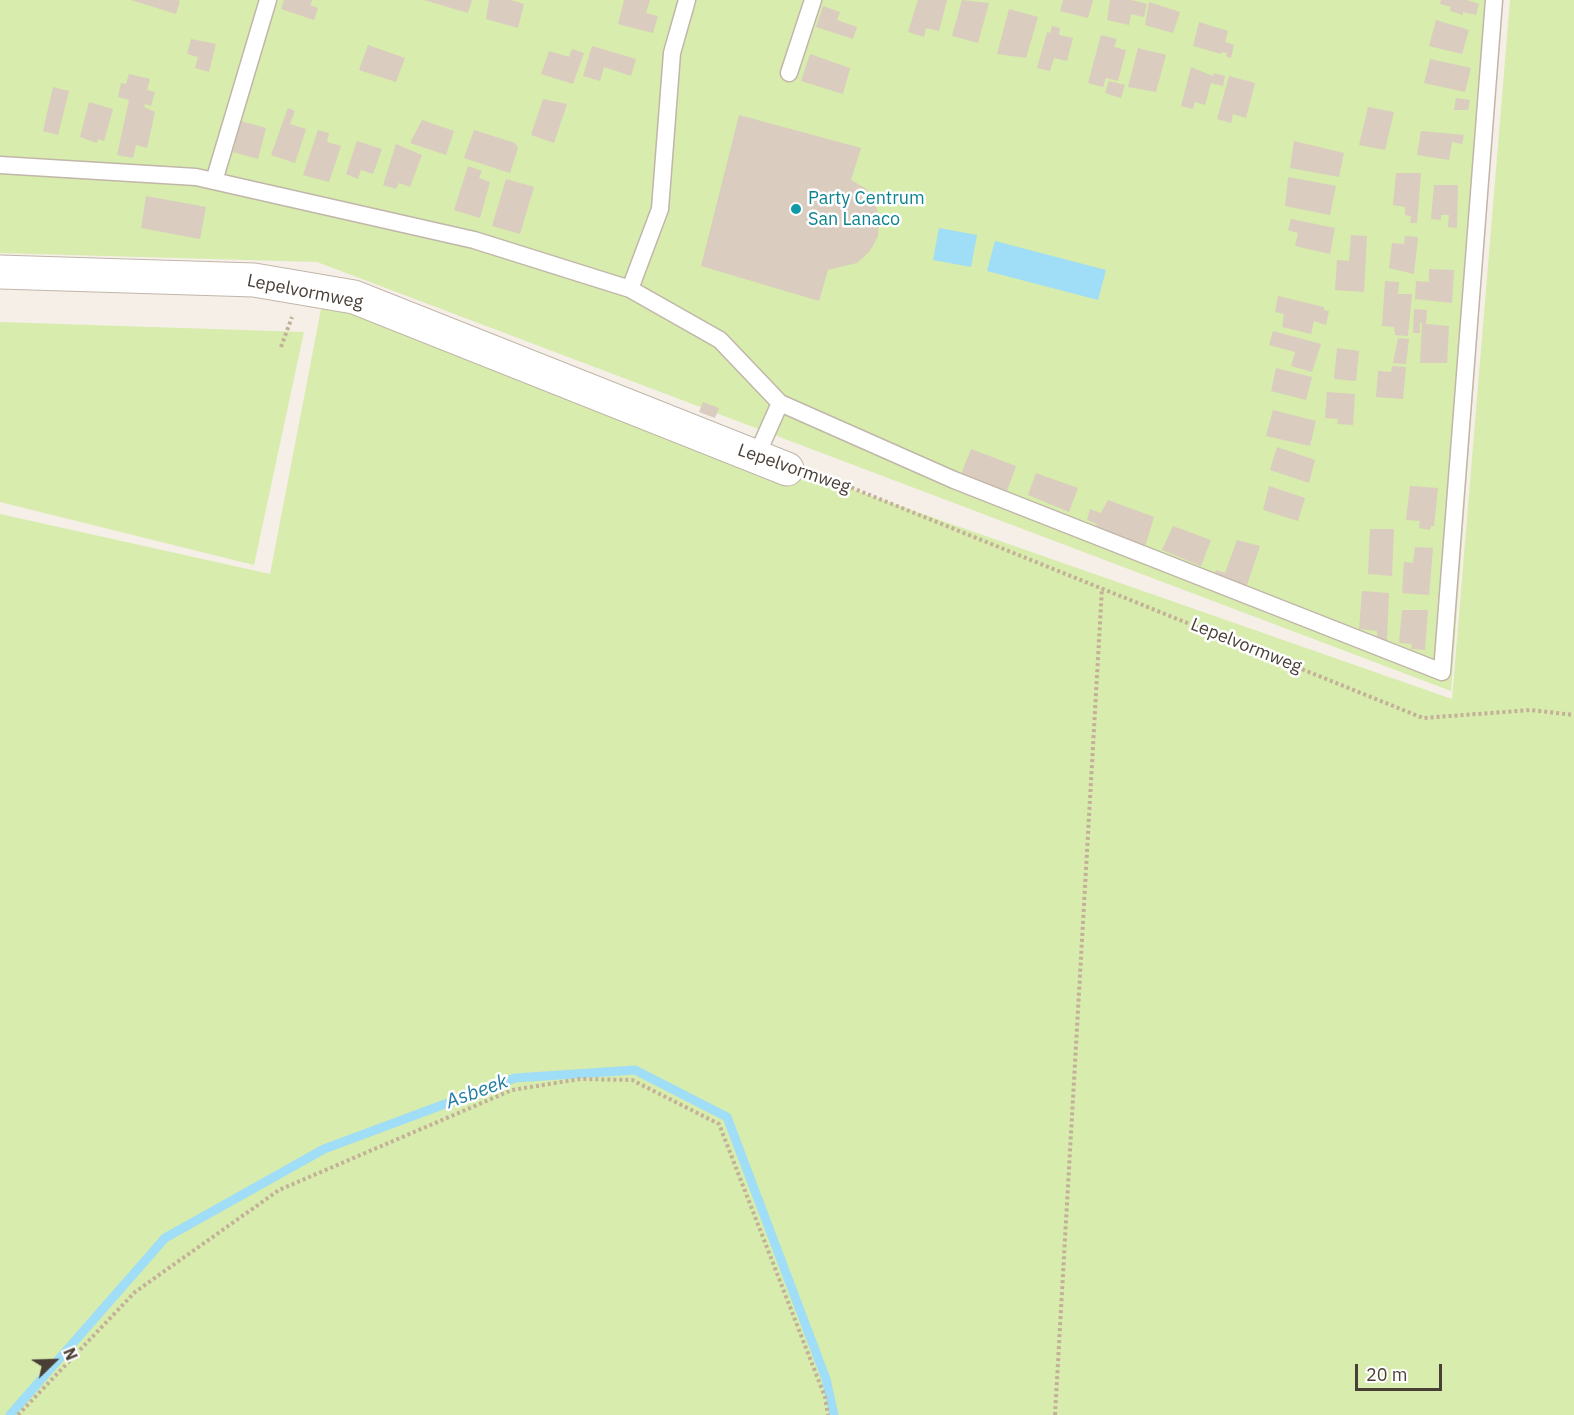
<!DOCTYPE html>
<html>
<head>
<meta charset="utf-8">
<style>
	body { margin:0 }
	#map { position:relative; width:1574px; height:1415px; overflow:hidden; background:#f5efe8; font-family:"IBM Plex Sans",sans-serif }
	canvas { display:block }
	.north { position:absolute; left:24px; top:1331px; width:60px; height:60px; -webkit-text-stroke:4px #fff; paint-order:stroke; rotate:67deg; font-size:16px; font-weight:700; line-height:24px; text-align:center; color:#493f36 }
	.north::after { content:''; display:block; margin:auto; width:21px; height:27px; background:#493f36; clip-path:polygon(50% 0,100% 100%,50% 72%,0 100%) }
	.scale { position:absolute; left:1355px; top:1364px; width:87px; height:27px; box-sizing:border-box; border:3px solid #493f36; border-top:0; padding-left:8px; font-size:18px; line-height:21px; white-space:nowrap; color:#493f36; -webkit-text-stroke:4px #fff; paint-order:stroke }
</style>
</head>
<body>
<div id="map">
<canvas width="1574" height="1415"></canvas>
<div class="north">N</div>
<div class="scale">20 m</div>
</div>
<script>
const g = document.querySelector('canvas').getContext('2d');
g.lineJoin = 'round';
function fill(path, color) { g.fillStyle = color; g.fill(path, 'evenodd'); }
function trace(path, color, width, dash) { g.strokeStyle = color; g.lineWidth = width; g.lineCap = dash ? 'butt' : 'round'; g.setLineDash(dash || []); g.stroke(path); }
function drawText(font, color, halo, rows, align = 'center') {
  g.font = font + ' "IBM Plex Sans",sans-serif'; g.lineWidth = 5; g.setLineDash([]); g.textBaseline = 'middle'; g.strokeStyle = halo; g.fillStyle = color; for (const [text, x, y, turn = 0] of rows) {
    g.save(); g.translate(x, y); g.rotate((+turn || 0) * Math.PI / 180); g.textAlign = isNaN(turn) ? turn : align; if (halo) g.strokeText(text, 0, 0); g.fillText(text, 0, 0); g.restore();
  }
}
const green = new Path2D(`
	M0,0H1502L1451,691L317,262L0,253Z
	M1510,0H1574V1415H0V514L270,574L322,304L1452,699Z
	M0,322L304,332L254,565L0,502Z`);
const water = new Path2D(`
	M939,228L977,235L971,267L933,260Z
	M995,241L1106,270L1098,300L987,271Z`);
const stream = new Path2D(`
	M10,1415L165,1238L324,1149L515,1078L635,1070L727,1117L826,1379L834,1415`);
const building = new Path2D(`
	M131,0H177L180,1L176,14Z
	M284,0H312L310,5L318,8L314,20L281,9Z
	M424,0H472L468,13Z
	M489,0H511L524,4L518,28L486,19Z
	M624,0H650L646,13L658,16L653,33L618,24Z
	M918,0H947L939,31L926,28L924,37L908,32Z
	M962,0L989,3L978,43L952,36Z
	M1063,0H1093L1088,18L1060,11Z
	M1110,0H1131L1147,4L1144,17L1131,14L1129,25L1107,20Z
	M1441,0H1467L1479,4L1476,15L1463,12V15L1450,11L1451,7L1440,4Z
	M1149,2L1180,12L1173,33L1145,25Z
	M823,6L840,12L837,20L857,27L853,39L816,27Z
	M1009,9L1038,17L1026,58L997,54Z
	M1436,20L1469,30L1462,54L1429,46Z
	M1199,22L1228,31L1225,42L1234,45L1231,58L1226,56L1227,53L1222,52L1221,54L1193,46Z
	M1052,26L1060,28L1059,35L1073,38L1067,61L1054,58L1050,71L1037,68L1047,32L1050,33Z
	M1101,35L1117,39L1114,47L1126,50L1118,81L1106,78L1103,87L1088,83Z
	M191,39L216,44L209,72L195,68L198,57L187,54Z
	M368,45L405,58L396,82L359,70Z
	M592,46L636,59L631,76L604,67L600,81L583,76Z
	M1138,48L1166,55L1156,92L1128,87Z
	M572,49L584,53L573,84L541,74L549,51L569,57Z
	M810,54L850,68L843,94L801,81Z
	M1430,59L1471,68L1465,92L1424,83Z
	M1191,67L1213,76L1214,73L1225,76L1223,86L1211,83L1205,105L1195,102L1193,109L1181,106Z
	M129,74L150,79L147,90L155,92L151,106L145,104L144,107L155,112L147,148L136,145L133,158L117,155L129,100L118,97L121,83L126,84Z
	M1229,76L1255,83L1246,118L1233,114L1231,123L1217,119Z
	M1109,81L1125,85L1121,98L1105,93Z
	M53,87L69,91L58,135L43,131Z
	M1456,98L1470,100L1468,110H1454Z
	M543,99L567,104L554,143L531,135Z
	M89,102L113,109L104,141L98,139L97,143L80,137Z
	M1368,107L1394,112L1385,150L1359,145Z
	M288,108L295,111L290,124L306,129L295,163L271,155Z
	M739,115L861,148L851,180L865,188L874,200L879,217L878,236L870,251L857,263L828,270L819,301L701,266Z
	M422,120L454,131L446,155L410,143Z
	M241,121L266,128L258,159L233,152Z
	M318,130L329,133L327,142L341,146L329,182L303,175Z
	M474,130L515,143L518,148L510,173L464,158Z
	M1421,131L1464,135L1462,144L1452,142L1449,160L1417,155Z
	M357,141L382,149L373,174L361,170L358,179L346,174Z
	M1294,141L1344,153L1339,177L1290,168Z
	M396,144L422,155L410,187L399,183L396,189L383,185Z
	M468,166L482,171L479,178L490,182L480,218L454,210Z
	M1396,173H1421L1417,223H1410L1411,216L1405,215V207L1393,205Z
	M1288,177L1336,186L1330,215L1285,206Z
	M506,179L534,187L520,234L492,226Z
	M1434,185H1458L1457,228L1448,227L1449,215H1441V220L1431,219Z
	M146,196L206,207L200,239L141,228Z
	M1291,219L1335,228L1330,254L1295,246L1298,233L1288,230Z
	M1351,235L1367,236L1364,292L1335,290L1337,260L1349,261Z
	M1405,236L1418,237L1414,274L1389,268L1392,243L1404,244Z
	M1429,269L1454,270L1452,303L1415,299L1416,281L1429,282Z
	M1385,281L1399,282L1398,294H1412L1408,336L1395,335L1394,327L1382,326Z
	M1278,296L1324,307V310L1329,311L1326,325L1314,321L1311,334L1282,327L1284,314L1275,312Z
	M1414,309L1427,310L1426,324L1449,326L1447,363H1420L1422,323H1420V333H1413Z
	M1273,331L1321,344L1312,372L1291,366L1295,352L1269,345Z
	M1398,338L1409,339L1406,364L1393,363Z
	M1337,348L1359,351L1356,381L1334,379Z
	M1392,366L1406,367L1403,399L1376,397L1378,371L1391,372Z
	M1276,368L1312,377L1306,400L1271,391Z
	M1327,392L1355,394L1353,425L1337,424L1338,419L1325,418Z
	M703,402L719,408L715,418L699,412Z
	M1273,410L1316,421L1310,446L1266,436Z
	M1277,447L1315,460L1309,483L1270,470Z
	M971,449L1016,466L1006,494L960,477Z
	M1036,473L1078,488L1069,512L1028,495Z
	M1269,486L1305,498L1298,521L1263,510Z
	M1410,486L1438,488L1434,526H1431L1430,530L1419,528L1420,521L1406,520Z
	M1108,500L1154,517L1145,547L1095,528L1097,524L1087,520L1090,509L1101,513Z
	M1173,526L1211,540L1201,566L1162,550Z
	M1370,529H1394L1392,576L1368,574Z
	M1237,540L1260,546L1246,588L1214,577L1216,570L1225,573Z
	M1415,547L1433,548L1429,595L1402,593L1404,562L1413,563Z
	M1362,591L1389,593L1387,640L1377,639V631L1359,629Z
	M1402,610H1428L1425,650L1411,649L1412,644L1399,643Z`);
const path = new Path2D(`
	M281,347L292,317
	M817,477L835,481L1423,718L1531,710L1574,715
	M18,1415L135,1292L279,1190L512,1090L580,1079L632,1080L719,1124L825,1397L828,1415
	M1055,1415L1102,588`);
const lane = new Path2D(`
	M789,73L813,0
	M0,165L196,177L474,240L630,289L660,209L672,53L687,0
	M214,181L268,0
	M630,289L720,340L780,403L756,457
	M780,403L954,480L1442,672L1494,0`);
const street = new Path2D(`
	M0,272L254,280L354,297L787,469`);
const markers = [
	[796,209,6,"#0f9aa8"]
];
const cultureNames = [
	["Party Centrum",808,199],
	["San Lanaco",808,220]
];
const streetNames = [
	["Lepelvormweg",305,292,11],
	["Lepelvormweg",794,469,19],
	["Lepelvormweg",1246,646,22]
];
const waterNames = [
	["Asbeek",477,1092,-20]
];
fill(green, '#d7ecad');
fill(water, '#a0ddf6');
trace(stream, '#a0ddf6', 9);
fill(building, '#daccbf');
trace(lane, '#c1b6a9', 19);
trace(street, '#c1b6a9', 35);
trace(path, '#c4b099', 4, [3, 3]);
trace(lane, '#fff', 16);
trace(street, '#fff', 33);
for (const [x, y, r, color] of markers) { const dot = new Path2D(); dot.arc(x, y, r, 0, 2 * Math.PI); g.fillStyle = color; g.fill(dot); trace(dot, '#fff', 2); }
drawText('18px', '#0d838f', '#fff', cultureNames, 'left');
drawText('18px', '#493f36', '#fff', streetNames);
drawText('italic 20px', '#237da3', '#fff', waterNames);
</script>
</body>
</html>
